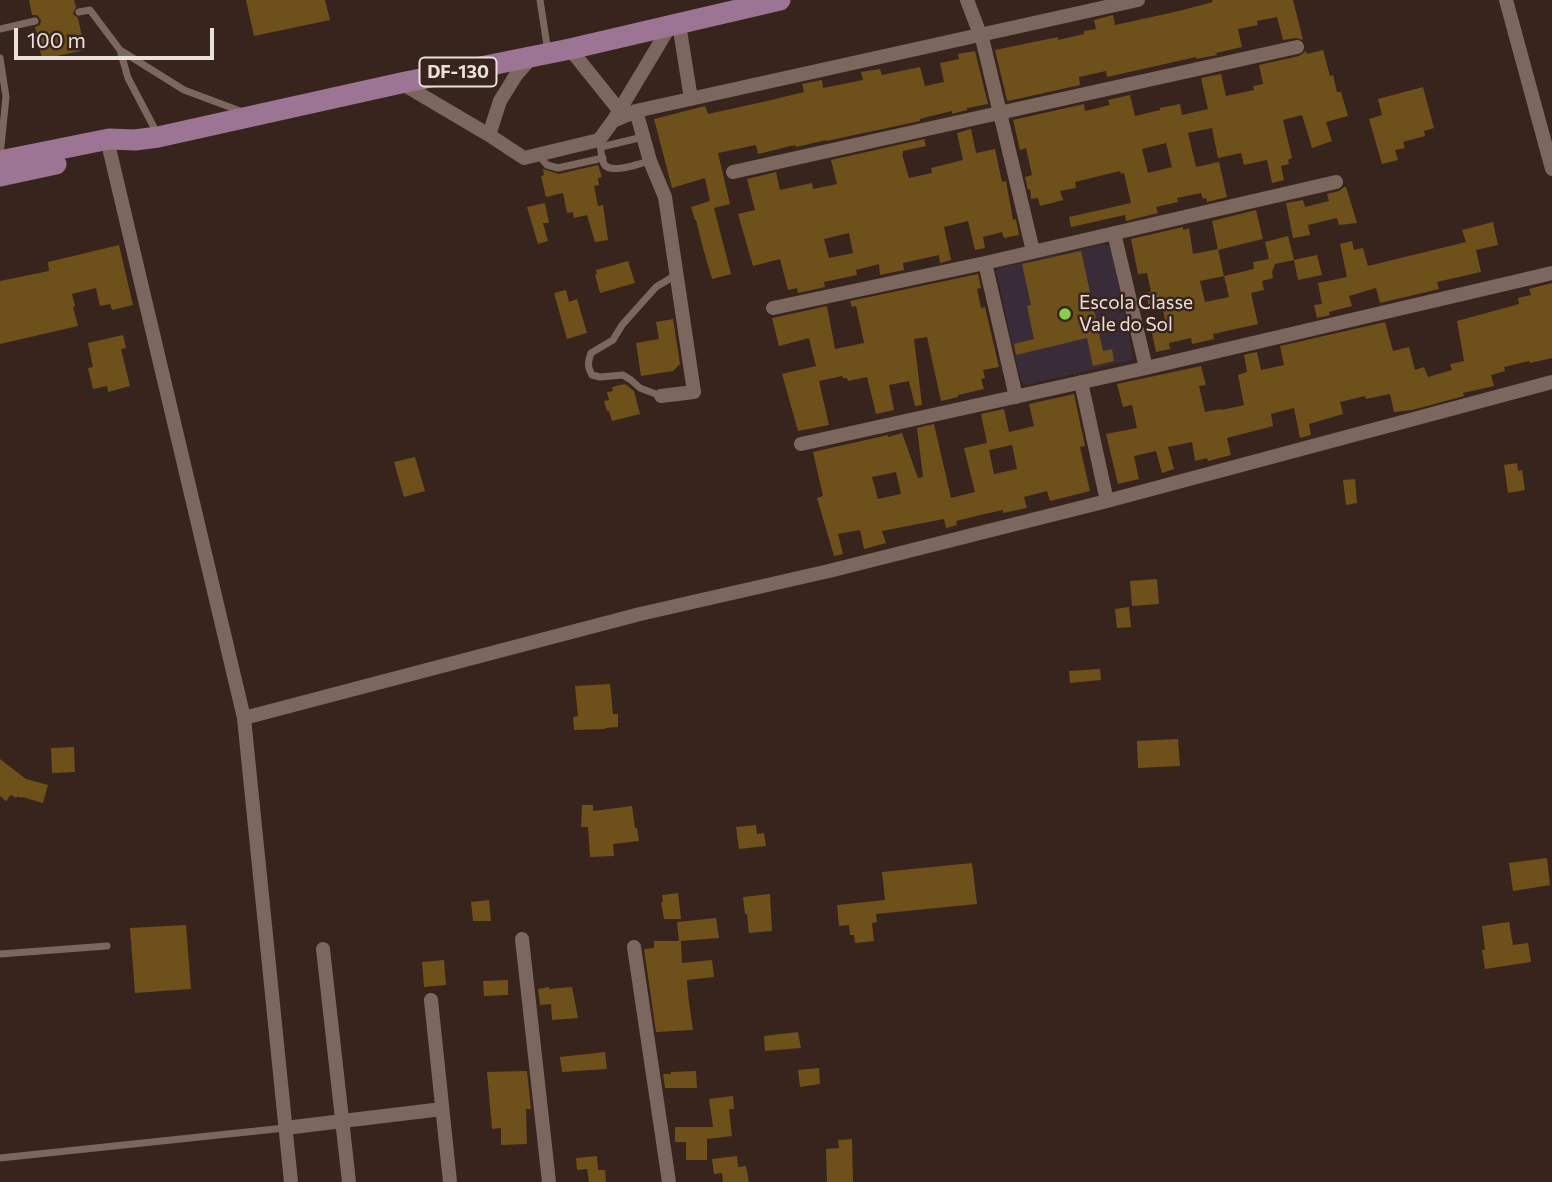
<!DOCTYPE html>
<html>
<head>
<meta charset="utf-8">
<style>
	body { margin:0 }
	#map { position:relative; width:1552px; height:1182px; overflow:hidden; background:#37251d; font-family:Commissioner,sans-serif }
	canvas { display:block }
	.scale { position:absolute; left:14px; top:28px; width:200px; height:32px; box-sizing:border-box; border:4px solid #ece0db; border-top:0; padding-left:9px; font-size:21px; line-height:24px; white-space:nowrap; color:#ece0db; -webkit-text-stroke:5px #37251d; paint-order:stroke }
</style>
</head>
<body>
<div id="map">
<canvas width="1552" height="1182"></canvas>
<div class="scale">100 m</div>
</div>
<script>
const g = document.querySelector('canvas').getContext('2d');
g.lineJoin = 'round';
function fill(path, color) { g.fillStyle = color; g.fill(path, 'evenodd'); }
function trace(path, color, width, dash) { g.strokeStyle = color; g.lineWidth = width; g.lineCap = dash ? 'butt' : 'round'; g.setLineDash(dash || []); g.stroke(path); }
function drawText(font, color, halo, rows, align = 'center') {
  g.font = font + ' Commissioner,sans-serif'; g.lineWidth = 5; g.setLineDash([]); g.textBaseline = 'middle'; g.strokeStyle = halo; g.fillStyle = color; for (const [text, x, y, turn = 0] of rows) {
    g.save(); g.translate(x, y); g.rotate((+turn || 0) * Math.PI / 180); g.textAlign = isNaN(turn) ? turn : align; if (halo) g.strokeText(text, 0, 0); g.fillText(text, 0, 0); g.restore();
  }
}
const education = new Path2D(`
	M1104,244L1111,247L1133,356L1131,360L1026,385L1021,381L996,271L999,268Z`);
const building = new Path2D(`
	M29,0H74L76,7L73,14L78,18L85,50L42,59L35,27L40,25L41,20L37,15H32Z
	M246,0H325L330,20L254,36Z
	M1212,0H1293L1303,40L1296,38L1283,40L1277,17L1257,21L1258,25L1238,29L1242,47L1216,53L1217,55L1196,59V57L1107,77L1106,71L1079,77L1080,85L1008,101L1007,100L995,50L1058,37V40L1084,34V31L1096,29L1094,20L1113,15L1115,25L1179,11L1213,2Z
	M1323,50L1330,76L1333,75L1337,92H1341L1348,116L1326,122L1332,141L1312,148L1302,115L1283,120L1292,158L1288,160L1289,164L1281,166L1284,180L1272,183L1267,160L1244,165L1241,153L1218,158L1212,128L1188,133L1196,167L1219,162L1227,197L1207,202L1206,198L1203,199L1201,193L1177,198L1178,202L1156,207L1158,213L1126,221L1125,215L1071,227L1069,217L1131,203L1124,173L1121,174L1120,171L1075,182L1076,188L1060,191L1063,200L1040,206L1038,198L1031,199L1030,189L1028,190L1025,177L1032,175L1026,148L1020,150L1013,120L1084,104L1085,111L1110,105L1108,100L1130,95L1135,116L1160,110V108L1180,104L1182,115L1208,109L1201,78L1221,74L1226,96L1254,90L1253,86L1263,84L1259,65L1299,56L1306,51L1307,54ZM1166,143L1172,167L1148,173L1142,149Z
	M975,51L988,104L967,108V110L952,114V111L931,116L920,119V121L826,141V140L796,147L795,145L758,154L756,145L718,153L730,204L714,208L731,274L712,279L703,248L696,220H695L691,207L710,201L705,178L672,188L654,119L705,106L708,114L767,101L804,92L802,84L822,80L823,88L863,80L861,72L880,69L882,75L920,67L925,86L944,82L940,63L959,59L958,54Z
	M1423,87L1434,128L1424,131L1425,136L1403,142L1405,148L1395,150L1398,160L1382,164L1369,119L1382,115L1378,99Z
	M971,129L976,153L995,149L1002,182L1006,181L1013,220L1016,219L1019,235L1004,238L1002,232L983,237L985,248L975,250L968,221L944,227L951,260L940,263L939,255L903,263L904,270L880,275L879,264L856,270L857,275L824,282L825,287L798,293L797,288L788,290L780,259L753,266L738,214L755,210L747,179L776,172L780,190L812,183L813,189L837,184L831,160L924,139L926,146L903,151V154H902L909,178L932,173L931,168L963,160L957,133ZM849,233L853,253L829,258L824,239Z
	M598,165L602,177L598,178L599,185L594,186L598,206L603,205L608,240L595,242L587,215L574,218L573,212L567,213L563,193L546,197L541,176L544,175L543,169L559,174Z
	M1344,187H1346L1357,223L1339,225L1337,218L1308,225L1310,235L1293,238L1286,203L1303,200L1305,207L1329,201L1327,194L1339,191Z
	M545,203L549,223H543L548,241L538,244L527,207Z
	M1256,210L1263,239L1218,250L1212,221Z
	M1493,222L1498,245L1476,250L1481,272L1437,282L1439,289L1380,303L1376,288L1349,296L1352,306L1329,312L1330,315L1317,318L1314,305L1322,304L1318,283L1347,277L1340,244L1352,241L1354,250L1363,248L1368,266L1466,242L1462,230Z
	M1183,227V230L1189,228L1193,254L1218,249L1224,276L1200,281L1205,302L1229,297L1224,276L1254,269L1253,262L1269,259L1265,242L1288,236L1294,260L1275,264L1272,272L1273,278L1262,281L1264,290L1251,293L1258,324L1213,334L1214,339L1192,344L1191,338L1169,343L1170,349L1156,352L1152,333L1167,329L1162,306L1149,307L1146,293L1151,292L1147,273L1138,274L1131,239Z
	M119,245L133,305L112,310L110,304L100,306L96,288L72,294L75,306L73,307L78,326L0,344V281L49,271L48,262Z
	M1081,251L1103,351L1112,349L1114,361L1093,366L1087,338L1016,355L1014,344L1034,339L1027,306L1031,305L1022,264Z
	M1317,255L1322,275L1298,280L1294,260Z
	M628,261L635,283L600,293L595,275L597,274L596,270Z
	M978,274L981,288L977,289L981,308L985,307L999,367L983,370L985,378L981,379L984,389L958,395V397L941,401L927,337L914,339L922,405L915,406L909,381L889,385L894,410L876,414L867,377L848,381L847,378H843L842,376L819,381L829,425L798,431L782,374L816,366L812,351L809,338L779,346L772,318L827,306L835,349L864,343L856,306L852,307L850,301Z
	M1552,283V358L1530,363L1529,361L1504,367L1505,371L1491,375L1494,386L1463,393L1464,396L1412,410L1394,412L1390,394L1366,399L1365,396L1340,402L1343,414L1309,424L1311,435L1300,438L1294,408L1271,414L1273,426L1227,438L1231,455L1208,461L1207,458L1195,461L1192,442L1168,447L1174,469L1162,473L1156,451L1134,456L1139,479L1118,484L1106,434L1137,428L1132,405L1123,407L1117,384L1201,366L1206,385L1199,386L1205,412L1221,409L1222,410L1244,405L1238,375L1247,372L1244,355L1257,352L1261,370L1275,367L1284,365L1280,346L1385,322L1393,351L1409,347L1415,370L1424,367L1428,377L1452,370L1450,364L1464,361L1457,321L1519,304L1518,298L1531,295L1529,289Z
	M566,290L569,302L577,299L587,333L567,339L554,293Z
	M673,319L680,364L673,371L641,376L636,343L659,339L656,322Z
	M123,335L126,348L121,349L130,386L108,392L107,386L93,389L88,368L93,367L88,343Z
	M625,384L634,391L640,414L612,421L609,411H607L604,401L609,400L607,392L613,391L612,387Z
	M1074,394L1085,446L1080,447L1090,491L1050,501L1047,491L1024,497L1027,508L1003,513V510L980,515L956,521L957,525L946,528L944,519L882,531L886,543L864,549L860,530L838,534L843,554L834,556L817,498L823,496L813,452L888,435V437L902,433L918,478L923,477L917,428L934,424L951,498L975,492L964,448L987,443L981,414L1004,409L1009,432L1034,426L1029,404ZM1012,445L1017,469L994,474L989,450ZM896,472L901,494L878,499L872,477Z
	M415,457L425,491L404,497L394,462Z
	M1517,463L1518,471L1522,470L1525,490L1508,493L1504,465Z
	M1355,479L1357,503L1346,505L1343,480Z
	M1157,579L1159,604L1132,606L1130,581Z
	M1129,607L1131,627L1117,628L1115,609Z
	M1100,669L1101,680L1070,683L1069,671Z
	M610,684L613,714H618V727L605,728V729L574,730L573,717L578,716L575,686Z
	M1178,739L1180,766L1138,768L1137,741Z
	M74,747L75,772L52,773L51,748Z
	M0,759L26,779L48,785L43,803L22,797L20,798L18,796L16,798L11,795L6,801L0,796Z
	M582,805H593V811L632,806L635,828H637L639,841L613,844L614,856L590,857L588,827H581Z
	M756,825L757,834L764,833L766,846L739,849L736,827Z
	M1547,858L1550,885L1513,891L1509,863Z
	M972,863L977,904L876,914L877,922L872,923L874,941L855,943L854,935H850L849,925L839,926L837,905L885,900L882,872Z
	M678,893L681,919H664L661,902H663L662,895Z
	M770,894L772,931L749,933L747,914H745L743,897Z
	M489,900L491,921H473L471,902Z
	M716,918L719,938L681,941L682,963L712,960L714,977L687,980L688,995L693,1030L656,1032L644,949L654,948V941H679L677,922Z
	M1509,922L1513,945L1528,943L1531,962L1485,969L1482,950H1485L1482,926Z
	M186,925L191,989L135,993L130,928Z
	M444,960L446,985L424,987L422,962Z
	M508,980V995L484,996L483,981Z
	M549,987V989L572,987L578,1018L552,1020L551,1004L540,1005L538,989Z
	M798,1032L801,1048L765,1051L764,1036Z
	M605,1052L607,1069L562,1072L560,1057Z
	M819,1068L820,1084L800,1087L798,1070Z
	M527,1071L531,1109H526L527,1144L501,1145V1128L492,1129L487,1072Z
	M696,1071L697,1088H665L663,1074H671V1072Z
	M733,1096L734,1109H729L732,1136L707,1139V1160H686V1142H675V1127H713L709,1099Z
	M852,1139L853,1182H827L826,1149L839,1148L838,1140Z
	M597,1156L598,1170H605L606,1182H589L587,1169L577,1170L576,1158Z
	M737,1156L738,1167L746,1166L749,1182H723L722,1173L714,1174L712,1159Z`);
const service = new Path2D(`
	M540,0L548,52
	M79,12L90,10L120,50L184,90L243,112
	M0,29L35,21
	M120,50L128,78L158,135
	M0,58L6,97L0,156
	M599,140C601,147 601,158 604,164C611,175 640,163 650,161
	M601,147L643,137
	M539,156L547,165L558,168L603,158
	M661,396L640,388L631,380L623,375L600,377L592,375C587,366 588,362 591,353L613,340L622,325L656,287L676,275
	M0,954L107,946
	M0,1158L285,1128`);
const minor = new Path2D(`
	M967,0L983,42L1033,251
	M1506,0L1552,169
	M679,24L691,99
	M570,49L619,110
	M401,83L489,135L524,158L599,140L613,121L670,26
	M636,111L650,161L665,197L694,392L661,396
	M613,121L636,111L1138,0
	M489,135L500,101L516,75L533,56
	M109,139L110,152L244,718L291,1182
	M733,172L1297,47
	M1114,233L1146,368
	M985,263L1016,397
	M773,308L985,263L1336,182
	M1081,382L1107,501
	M801,444L1146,368L1552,273
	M244,718L640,614L829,571L1107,501L1552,382
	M522,939L549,1182
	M634,947L669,1182
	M323,949L349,1182
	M431,1000L450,1182
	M285,1128L442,1109`);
const primary = new Path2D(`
	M0,161L109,139L135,140L158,137L401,83L570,49L780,0
	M0,176L56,164`);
const markers = [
	[1065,314,7,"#87cf4b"]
];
const shields = [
	[458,72,77]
];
const shieldNames = [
	["DF-130",458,72]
];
const poiNames = [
	["Escola Classe",1079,303],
	["Vale do Sol",1079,325]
];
fill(education, '#3a2b38');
fill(building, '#6e501a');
trace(service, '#7c675f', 7);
trace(minor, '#7c675f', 14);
trace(primary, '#9c7595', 21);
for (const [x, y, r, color] of markers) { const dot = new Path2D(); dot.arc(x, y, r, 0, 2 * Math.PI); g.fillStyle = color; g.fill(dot); trace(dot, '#37251d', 2.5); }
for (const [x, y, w] of shields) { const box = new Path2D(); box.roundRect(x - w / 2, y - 14.5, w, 29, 5); g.fillStyle = '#37251d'; g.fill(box); trace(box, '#ece0db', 2); }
drawText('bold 18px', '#ece0db', null, shieldNames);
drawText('19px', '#ece0db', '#37251d', poiNames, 'left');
</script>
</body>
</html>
